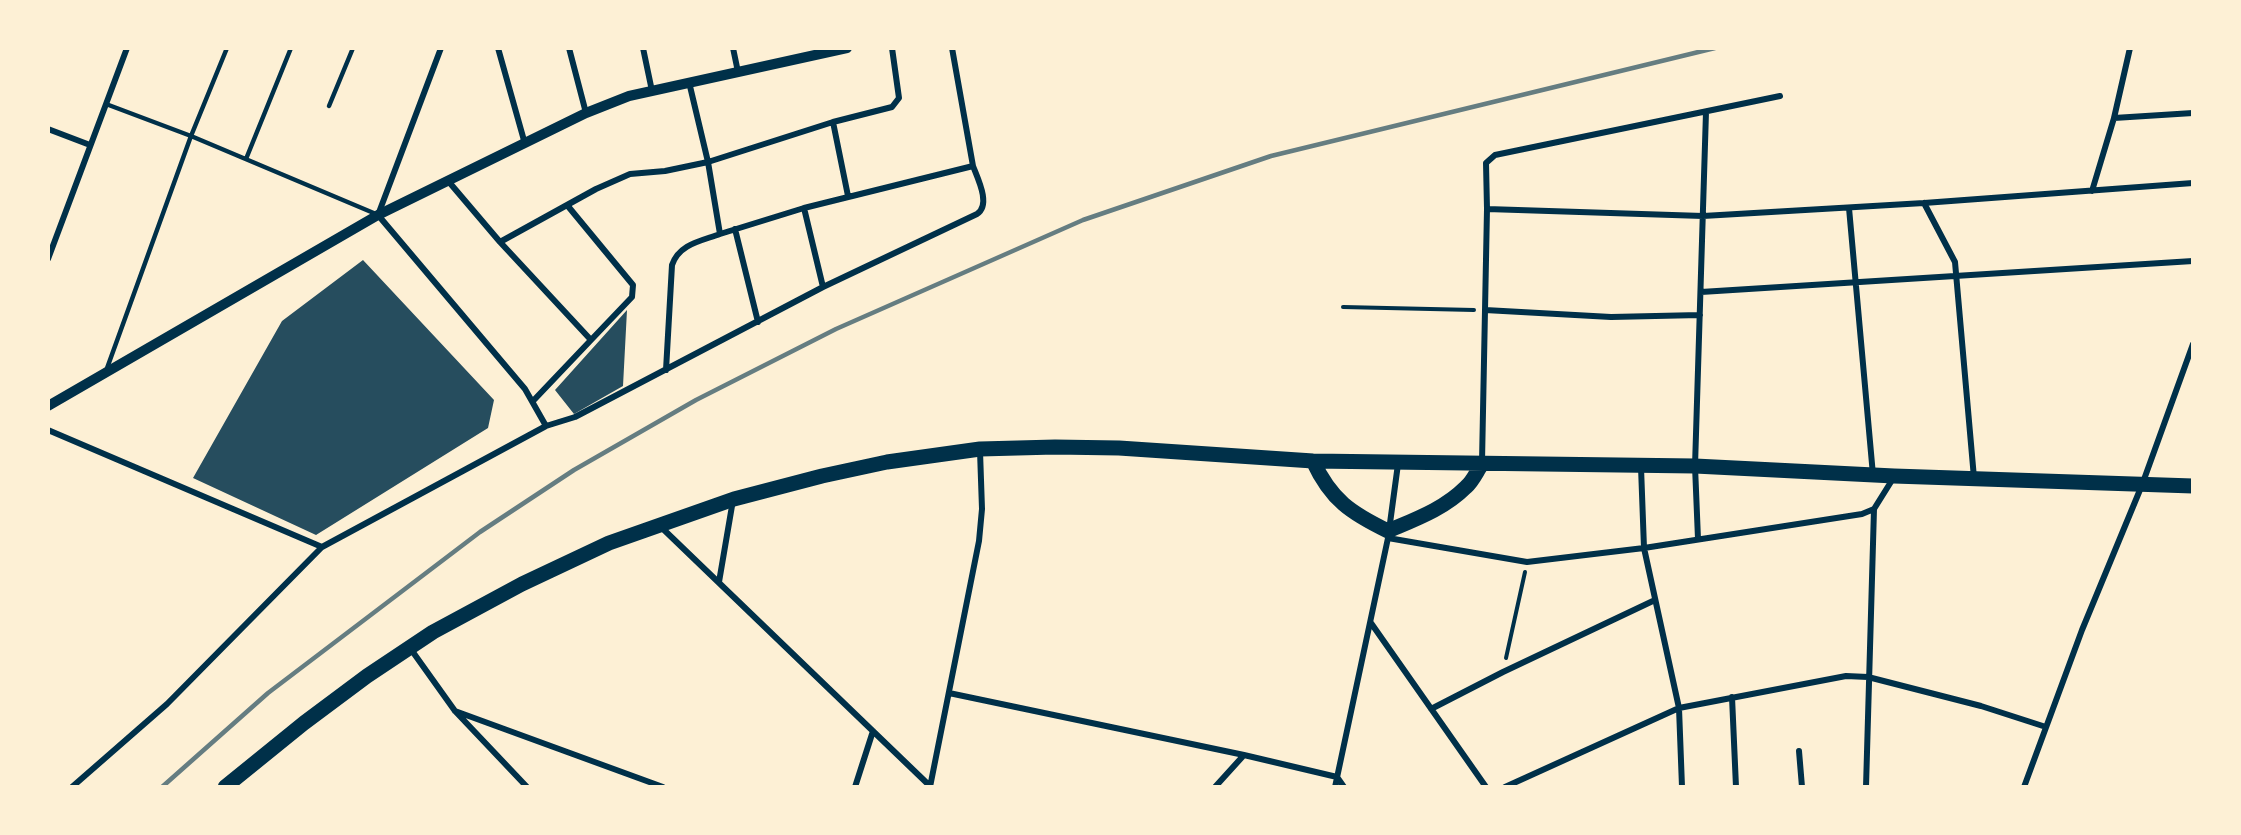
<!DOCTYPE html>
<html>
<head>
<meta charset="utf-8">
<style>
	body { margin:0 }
	#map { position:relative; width:2241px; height:835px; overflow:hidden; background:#fdf0d5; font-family:Quicksand,sans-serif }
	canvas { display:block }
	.frame { position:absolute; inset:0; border:50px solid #fdf0d5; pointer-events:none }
</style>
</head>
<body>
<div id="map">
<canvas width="2241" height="835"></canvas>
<div class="frame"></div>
</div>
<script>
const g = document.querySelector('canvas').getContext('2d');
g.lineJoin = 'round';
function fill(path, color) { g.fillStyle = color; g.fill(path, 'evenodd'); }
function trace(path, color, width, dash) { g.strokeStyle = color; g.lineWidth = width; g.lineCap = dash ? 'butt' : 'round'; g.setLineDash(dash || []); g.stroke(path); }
const building = new Path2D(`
	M363,260L494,400L488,428L316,535L193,478L282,321Z
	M627,310L623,386L574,414L555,390Z`);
const path = new Path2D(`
	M1343,307L1474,310
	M1506,658L1525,572`);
const service = new Path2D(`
	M106,104L191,136L376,214
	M329,106L353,48
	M246,159L291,48
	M106,371L191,136L227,48`);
const minor = new Path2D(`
	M498,48L525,144
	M569,48L586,113
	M643,48L652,91
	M733,48L738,72
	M689,82L708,162L720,234L804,208L973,166L952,48
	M2114,118L2193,113
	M833,122L848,196
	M48,129L90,145
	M449,182L500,242L591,340L533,401
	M2092,191L2114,118L2130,48
	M1924,203L1955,262L1974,478
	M567,205L633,285L632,297L591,340
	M804,208L823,287
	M1849,208L1873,475
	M1487,209L1703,216L1924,203L2193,183
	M735,229L758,322
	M500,242L596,189L630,174L665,171L708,162L833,122L892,107L899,98L892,48
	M48,259L127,48
	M1701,292L2193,261
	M1485,310L1611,317L1700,315
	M666,370L672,265C679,244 701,241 720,234
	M546,426L575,417L823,287L977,214C991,205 978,179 973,166
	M48,430L322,547
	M1482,462L1487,209L1486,163L1495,155L1780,96
	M1641,467L1644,548L1679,708L1682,787
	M661,527L931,787
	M1388,538L1527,562L1644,548L1862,514L1874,509L1894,477
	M1698,539L1695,466L1706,112
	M719,582L733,500
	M1371,623L1486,787
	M410,648L455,711L527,787
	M949,693L1244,755
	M1732,697L1736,787
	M1431,709L1503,672L1655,600
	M455,711L663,787
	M1799,751L1802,787
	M72,787L167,704L322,547L546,426L525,389L378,215L441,48
	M855,787L873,731
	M930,787L979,541L982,509L980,451
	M1215,787L1244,755L1337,777L1344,787
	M1335,787L1388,538L1398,464
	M1505,787L1679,708L1846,676L1868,677L1981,706L2046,727
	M1866,787L1874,509
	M2024,787L2082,630L2142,485L2193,344`);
const tertiary = new Path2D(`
	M48,406L378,215L586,113L629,96L847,48`);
const primary = new Path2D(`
	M1313,461C1331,500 1351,513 1388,531C1416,519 1444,509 1466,487C1473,481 1477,471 1482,464
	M225,787L304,723L367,676L433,632L522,584L609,543L734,499L822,476L887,462L980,449L1055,447L1119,448L1313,461L1695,466L1894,476L2193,486`);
const rail = new Path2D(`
	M162,787L268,693L480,532L574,470L696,400L836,329L1083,220L1271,156L1715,48`);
fill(building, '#264d5e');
trace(path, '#003049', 4);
trace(service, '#003049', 4.5);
trace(minor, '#003049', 6);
trace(tertiary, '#003049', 10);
trace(primary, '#003049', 15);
trace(rail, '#657d81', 4.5);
</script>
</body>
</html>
